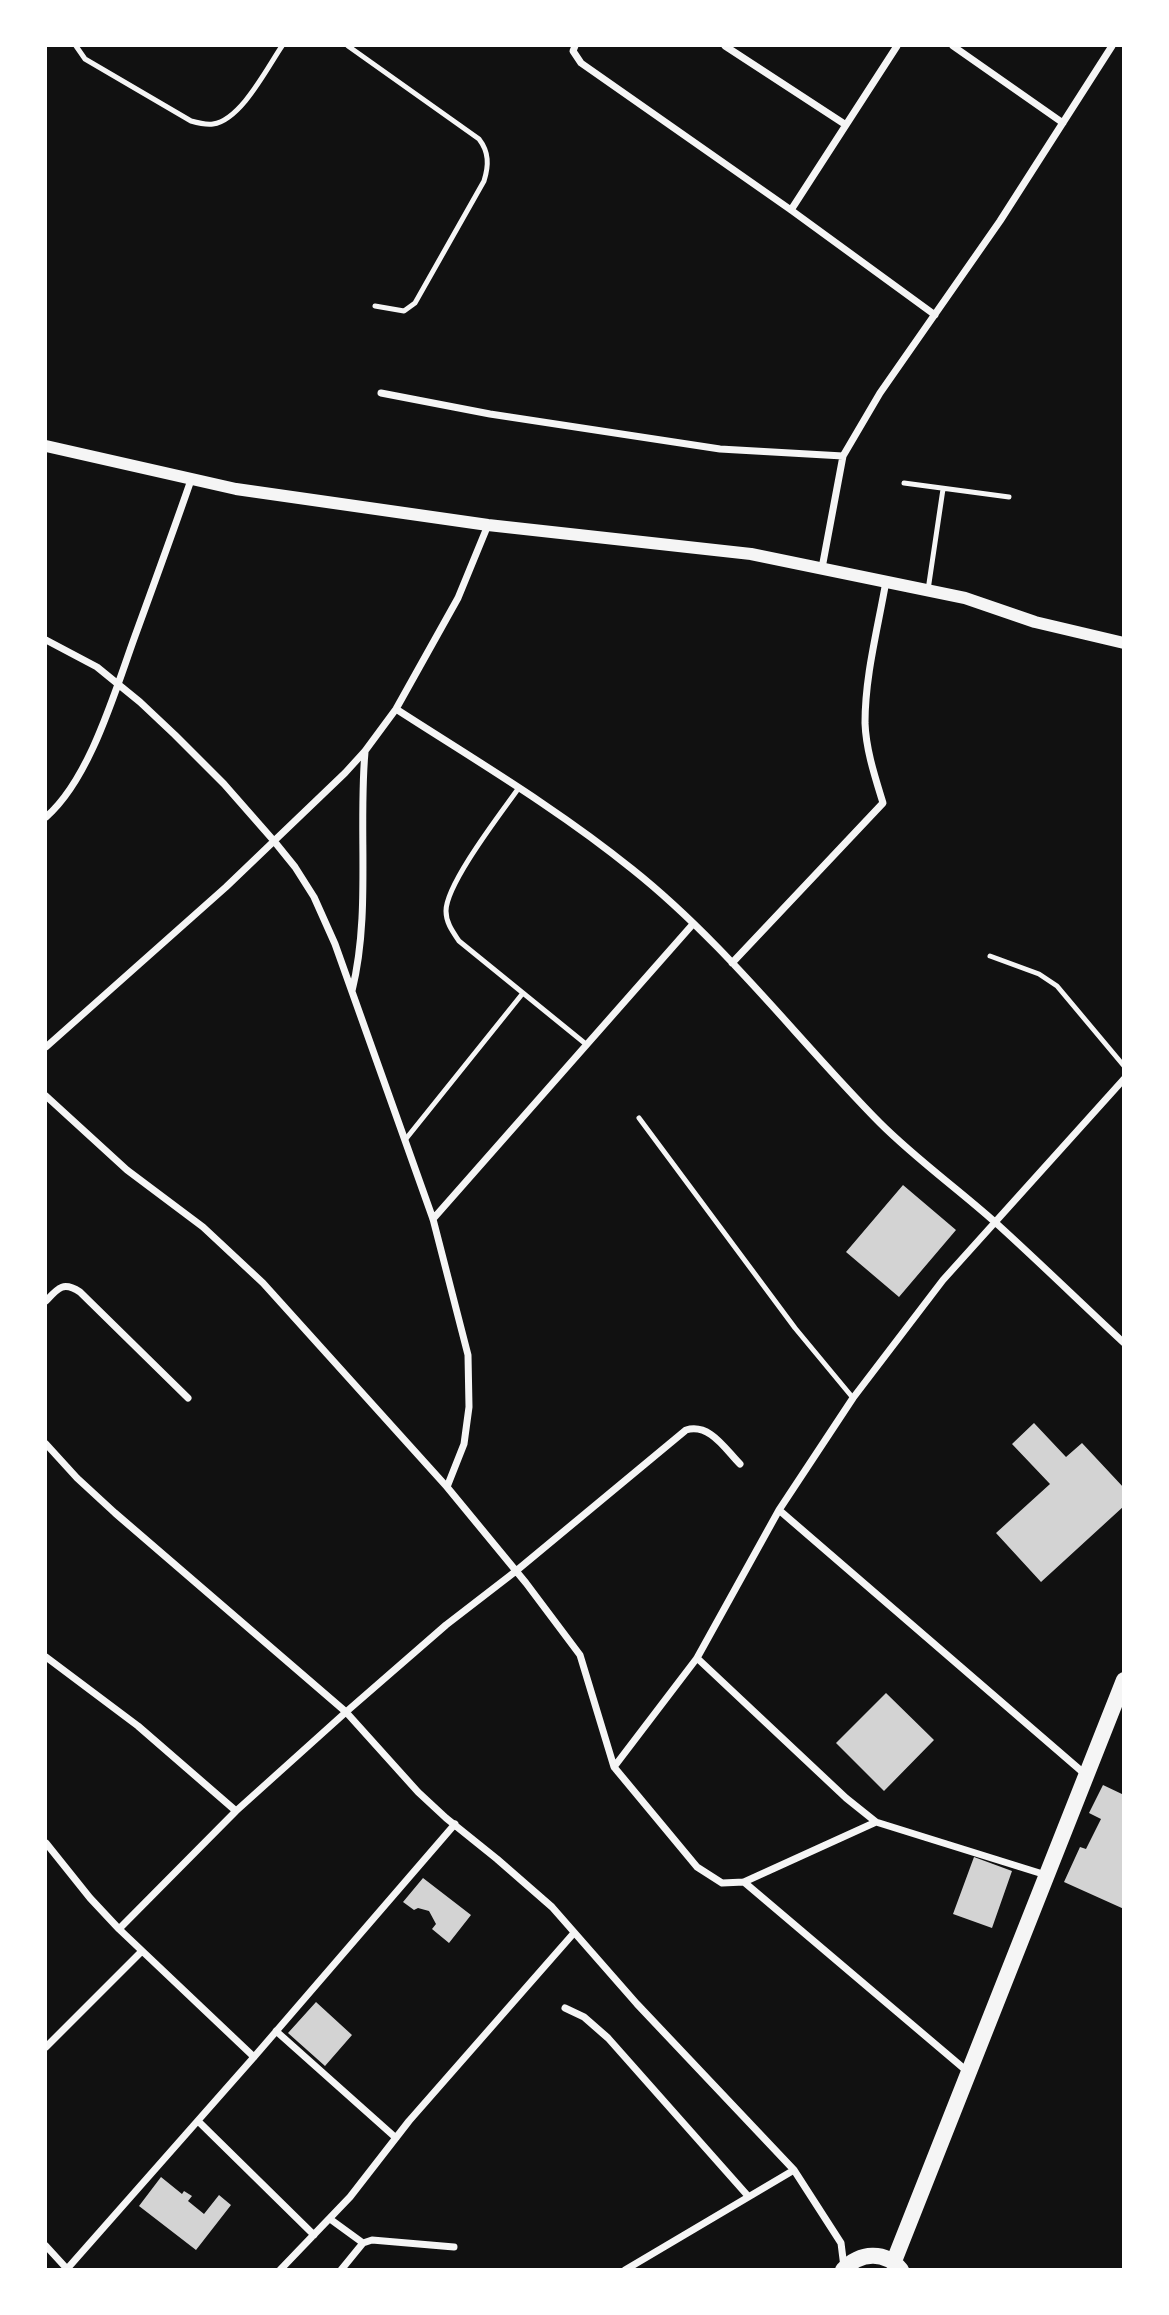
<!DOCTYPE html>
<html>
<head>
<meta charset="utf-8">
<style>
	body { margin:0 }
	#map { position:relative; width:1169px; height:2315px; overflow:hidden; background:#111; font-family:"Varela Round",sans-serif }
	canvas { display:block }
	.frame { position:absolute; inset:0; border:47px solid #fff; pointer-events:none }
</style>
</head>
<body>
<div id="map">
<canvas width="1169" height="2315"></canvas>
<div class="frame"></div>
</div>
<script>
const g = document.querySelector('canvas').getContext('2d');
g.lineJoin = 'round';
function fill(path, color) { g.fillStyle = color; g.fill(path, 'evenodd'); }
function trace(path, color, width, dash) { g.strokeStyle = color; g.lineWidth = width; g.lineCap = dash ? 'butt' : 'round'; g.setLineDash(dash || []); g.stroke(path); }
const building = new Path2D(`
	M903,1185L956,1230L899,1297L846,1252Z
	M1034,1423L1066,1457L1082,1443L1124,1488V1506L1041,1582L996,1533L1050,1484L1012,1444Z
	M886,1693L934,1740L884,1791L836,1743Z
	M1103,1785L1124,1795V1909L1064,1882L1080,1847L1086,1849L1101,1819L1089,1813Z
	M974,1857L1012,1871L992,1928L953,1914Z
	M423,1878L471,1915L449,1943L432,1929L436,1924L429,1911L418,1908L414,1910L403,1902Z
	M316,2002L352,2035L325,2066L288,2033Z
	M161,2177L182,2194L184,2191L192,2196L188,2201L204,2214L219,2195L231,2205L196,2250L139,2206Z`);
const service = new Path2D(`
	M76,46L85,59L191,121C198,123 206,125 213,124C241,120 267,68 282,46
	M348,46L479,139C489,152 489,165 484,181L415,303L404,311L375,306
	M904,483L1009,497
	M928,590L943,489
	M518,789C501,813 446,884 446,911C446,923 453,932 459,941L587,1045
	M990,956L1039,974L1057,986L1124,1066
	M639,1118L795,1328L853,1398
	M405,1140L523,993`);
const minor = new Path2D(`
	M575,46L573,51L581,63L791,210L935,315
	M725,46L846,125
	M953,46L1063,123
	M791,210L897,46
	M381,393L490,414L720,449L843,456
	M822,568L843,456L880,393L1000,221L1112,46
	M46,640L97,667L140,702L175,735L224,784L274,841L295,867L314,897L335,944L433,1219L468,1355L469,1407L464,1444L447,1487L526,1583L580,1655L614,1767
	M396,709C475,760 558,809 632,869C725,943 797,1039 880,1123C916,1159 958,1189 996,1223C1039,1262 1081,1303 1124,1343
	M46,817C90,779 115,691 135,636C154,584 173,532 191,480
	M732,963L883,803C875,777 866,750 865,723C865,675 878,628 886,581
	M352,991C371,914 358,831 365,752
	M46,1047L226,887L345,773L365,751L396,709L458,598L488,525
	M46,1096L127,1170L203,1227L263,1283L447,1487
	M433,1219L693,924
	M46,1301C58,1288 63,1281 80,1292L188,1398
	M46,1444L77,1478L115,1513L346,1712L418,1792L446,1818L497,1859L552,1907L637,2004L794,2170L841,2243L844,2267
	M779,1510L1086,1775
	M46,1657L138,1726L236,1811
	M697,1658L846,1798L876,1822L744,1882L722,1883L697,1867L614,1767L697,1658L779,1510L853,1398L943,1280L1124,1079
	M876,1822L1046,1875
	M46,1843L90,1898L119,1929L254,2057
	M744,1882L968,2072
	M119,1929L236,1811L346,1712L446,1625L516,1571L686,1430C710,1423 725,1449 740,1464
	M565,2008L584,2017L608,2038L748,2196
	M276,2031L396,2138
	M46,2047L141,1952
	M198,2121L314,2235
	M330,2219L363,2243
	M46,2246L68,2270
	M67,2269L254,2057L455,1824
	M280,2270L350,2197L409,2121L573,1934
	M341,2270L363,2243L372,2240L454,2247
	M625,2270L794,2170`);
const tertiary = new Path2D(`
	M46,446L236,489L488,525L751,554L965,598L1035,622L1124,643`);
const primary = new Path2D(`
	M894,2261L1124,1680
	M843,2270C860,2252 885,2250 901,2270`);
fill(building, '#d3d3d3');
trace(service, '#f5f5f5', 5);
trace(minor, '#f5f5f5', 7);
trace(tertiary, '#f5f5f5', 12);
trace(primary, '#f5f5f5', 16);
</script>
</body>
</html>
